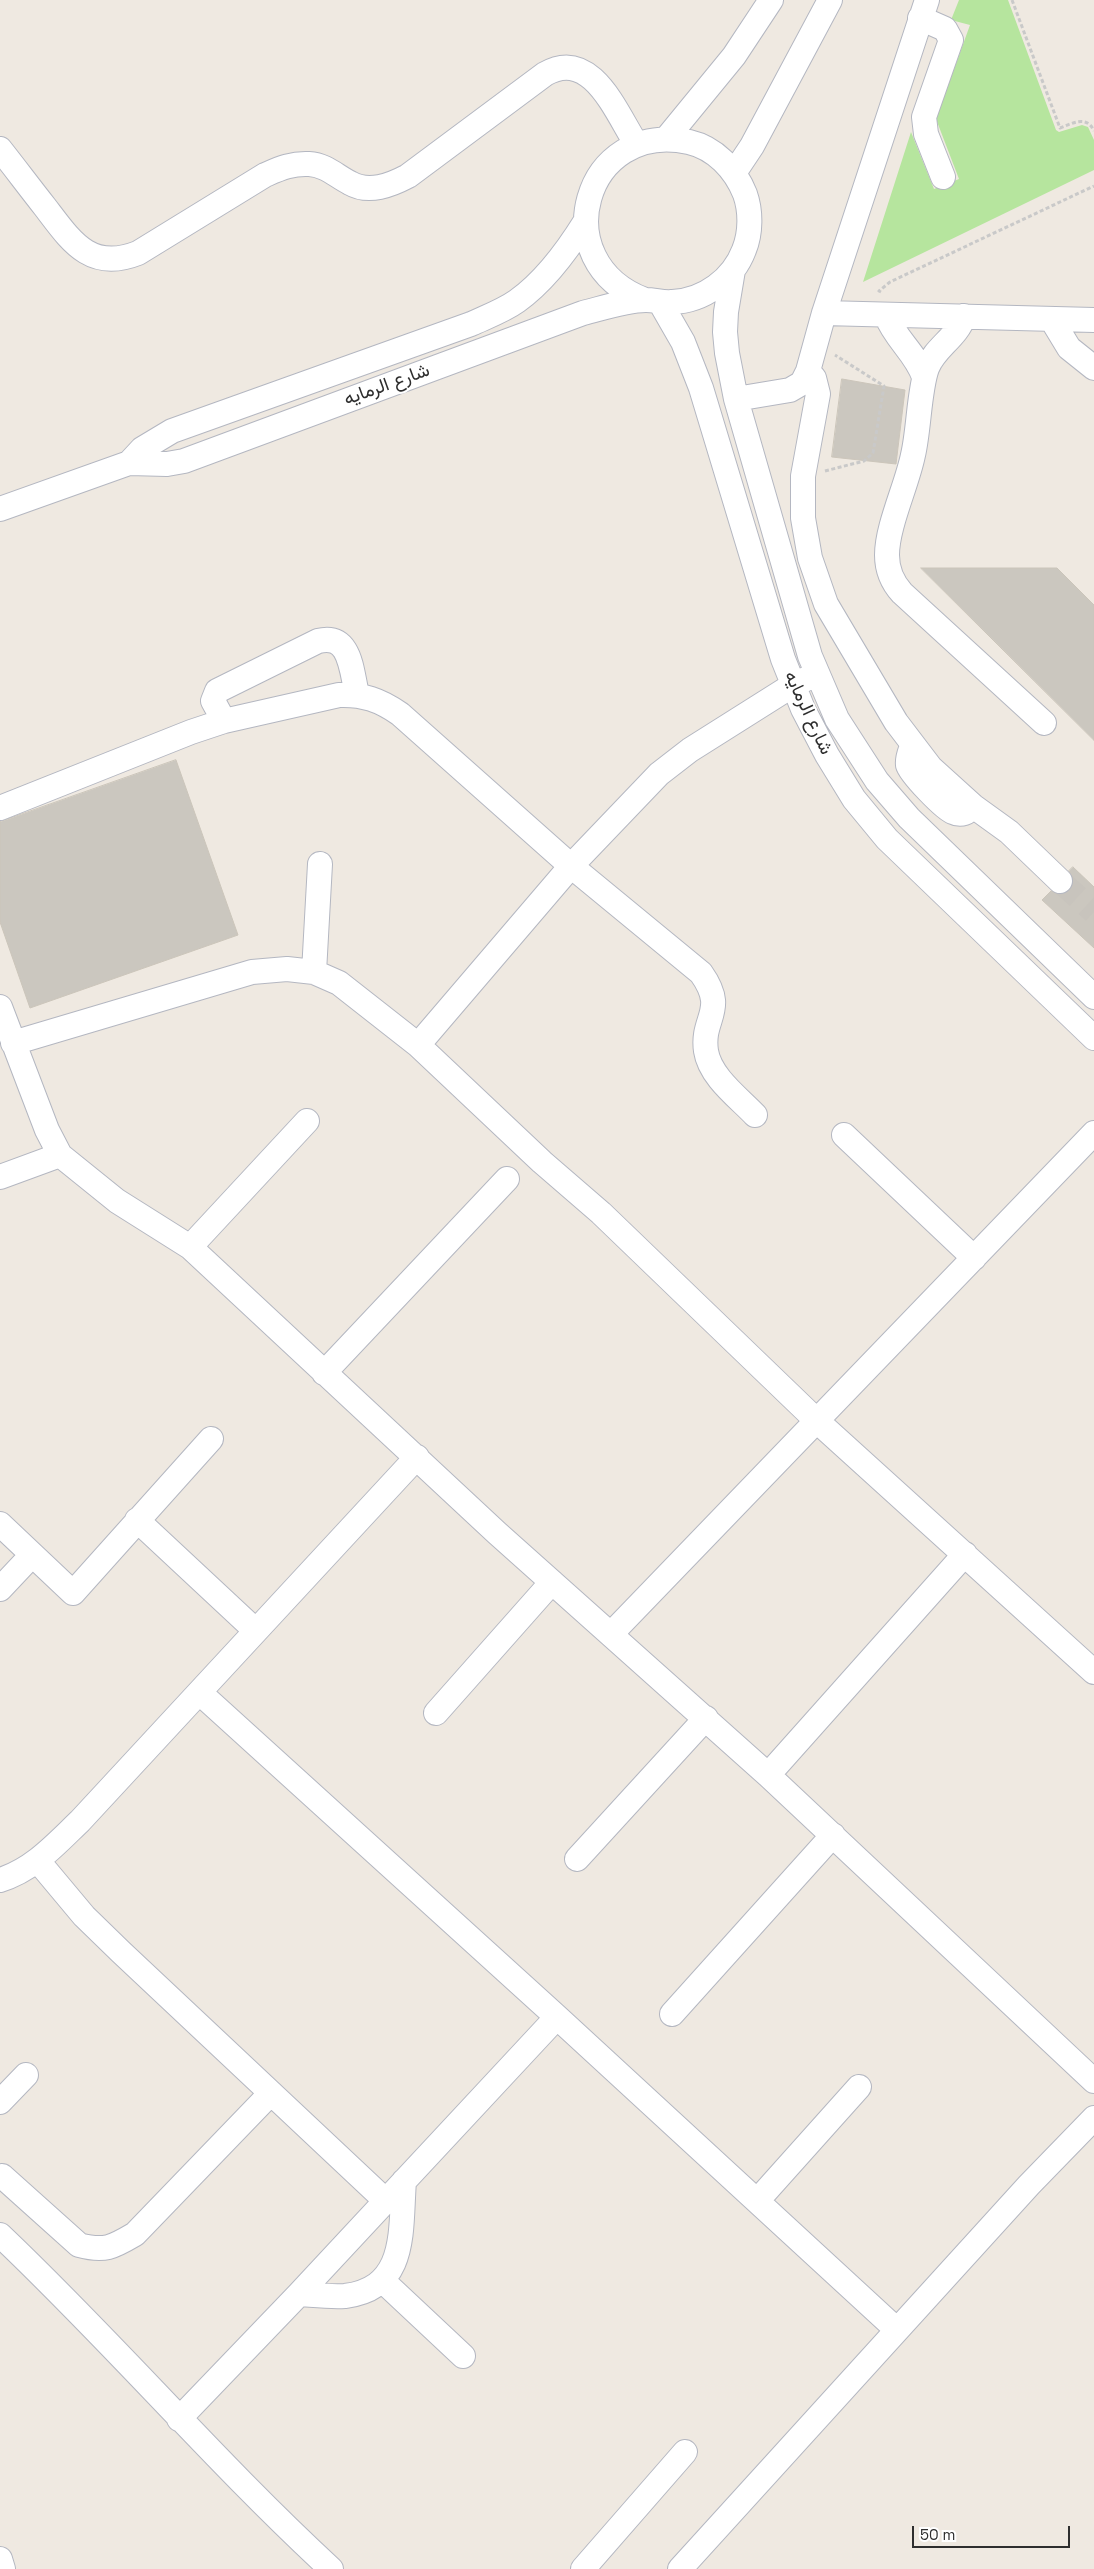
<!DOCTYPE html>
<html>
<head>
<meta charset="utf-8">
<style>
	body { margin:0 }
	#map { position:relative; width:1094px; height:2569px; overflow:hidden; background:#efe9e1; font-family:"Space Grotesk",sans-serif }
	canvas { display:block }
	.scale { position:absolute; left:912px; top:2526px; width:158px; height:22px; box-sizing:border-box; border:2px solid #2e2e2e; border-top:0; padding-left:6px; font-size:15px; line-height:18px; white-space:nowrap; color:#2e2e2e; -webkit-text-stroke:4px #fff; paint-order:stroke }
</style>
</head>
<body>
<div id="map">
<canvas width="1094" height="2569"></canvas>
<div class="scale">50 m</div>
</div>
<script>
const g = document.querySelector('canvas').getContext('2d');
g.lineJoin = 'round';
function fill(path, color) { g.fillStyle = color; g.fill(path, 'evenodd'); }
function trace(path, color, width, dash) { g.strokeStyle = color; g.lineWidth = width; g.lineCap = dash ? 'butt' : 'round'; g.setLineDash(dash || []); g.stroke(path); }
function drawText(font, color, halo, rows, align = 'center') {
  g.font = font + ' "Space Grotesk",Vazirmatn,sans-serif'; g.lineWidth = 4; g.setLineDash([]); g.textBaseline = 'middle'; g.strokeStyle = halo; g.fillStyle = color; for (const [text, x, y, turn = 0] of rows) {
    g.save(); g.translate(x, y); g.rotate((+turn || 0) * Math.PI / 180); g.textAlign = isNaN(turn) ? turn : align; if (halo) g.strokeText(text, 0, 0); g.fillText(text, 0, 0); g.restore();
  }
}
const green = new Path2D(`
	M959,0H1008L1056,130L1059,132L1082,125L1088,127L1094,140V170L863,282L911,132L934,189L959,179L936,119L970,25L951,20Z`);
const building = new Path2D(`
	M842,379L905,390L896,464L832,457Z
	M921,568H1057L1094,605V740Z
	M176,760L238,935L30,1008L0,922V822Z
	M1073,867L1094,887V948L1042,900L1051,891L1063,894L1070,890L1073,878L1069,871Z`);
const minorTunnel = new Path2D(`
	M1060,881L1094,912`);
const path = new Path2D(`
	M1012,0L1060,128C1073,123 1087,115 1094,131
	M881,292L879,291L890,282L1094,186
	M825,471L864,461L873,453L884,386L835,355`);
const minor = new Path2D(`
	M920,18L945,29L951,40L924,117L926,134L943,177
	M666,139L734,56L771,0
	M0,149C15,168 30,188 45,207C71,241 90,272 138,253L265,175C279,169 292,163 309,164C326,165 336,176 350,183C369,194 391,185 408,176L545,74C592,47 616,113 637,145
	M734,173L752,146L830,0
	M733,270L726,312L725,332L727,353L736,399L810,656L837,719L877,781L909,818L1094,997
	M660,302L683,342L701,388L783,659L803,709L827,755L854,799L887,839L1094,1038
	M824,313L1094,320
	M886,315C895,339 916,353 924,377
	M964,316C957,338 935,347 927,368C919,390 919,430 913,455C907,485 887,526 887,555C887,570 892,582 902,593L1044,723
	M1052,320L1069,348L1094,368
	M808,371L814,378L818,394L803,476V518L810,558L826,604L896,722L931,768L973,806L1009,832L1060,881
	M736,399L790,390L802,383L808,371L824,313L927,0
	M129,463L142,449L172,431L471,324C486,317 503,311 517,301C545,281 567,251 585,222
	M0,509L129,463L167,464L184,461L583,313C603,308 626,300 646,300C655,300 663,303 672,302C704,301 733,279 744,250C751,233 751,211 745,194C735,169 715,148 689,142C584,119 543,262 645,300
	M224,721L213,701L217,691L318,641C351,633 351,670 357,694
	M912,746C910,752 907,758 908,765C910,773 944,809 953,812C961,816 968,813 973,806
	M0,808L191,732L224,721L339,695C363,694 380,700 400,714L571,866L701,973C728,1011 701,1017 706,1051C710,1077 739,1098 755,1115
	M314,972L320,864
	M0,1007L47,1130L60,1155L117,1201L190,1247L497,1533L768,1775L1094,2081
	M13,1043L252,972L287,969L314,972L339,983L418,1045L542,1162L601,1213L817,1421L1094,1672
	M418,1045L571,866L659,774L690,750L793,685L806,679
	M844,1135L974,1258
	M0,1177L60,1155
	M190,1247L307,1121
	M324,1373L507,1179
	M137,1520L256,1631
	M0,1524L73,1593L211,1439
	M0,1589L32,1555
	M611,1634L1094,1133
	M200,1693L557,2017L897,2330
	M436,1713L552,1582
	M768,1775L965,1554
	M577,1859L706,1718
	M38,1861L84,1916L121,1952L386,2201
	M0,1880C33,1870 56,1844 80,1821L417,1457
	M672,2014L833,1835
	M0,2102L26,2075
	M2,2176L79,2245C105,2252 113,2247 135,2234L271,2093
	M757,2201L859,2087
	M0,2235C114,2343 216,2463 331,2569
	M383,2281L463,2356
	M299,2294C314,2295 330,2297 345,2296C408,2288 400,2231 404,2181
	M179,2419L299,2294L557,2017
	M0,2559L3,2569
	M583,2569L685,2452
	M680,2569L1029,2185L1094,2118`);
const streetNames = [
	["شارع الرمايه",387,385,-20],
	["شارع الرمايه",808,713,65]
];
fill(green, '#b6e59e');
fill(building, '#cbc7bf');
trace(building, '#cbc5ba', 1);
trace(minorTunnel, '#c8c4bd', 24, [24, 12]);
trace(minor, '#b4b7c1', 26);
trace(path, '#c9c9c9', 3, [4, 2.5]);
trace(minor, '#fff', 24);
drawText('19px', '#2e2e2e', '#fff', streetNames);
</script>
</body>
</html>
